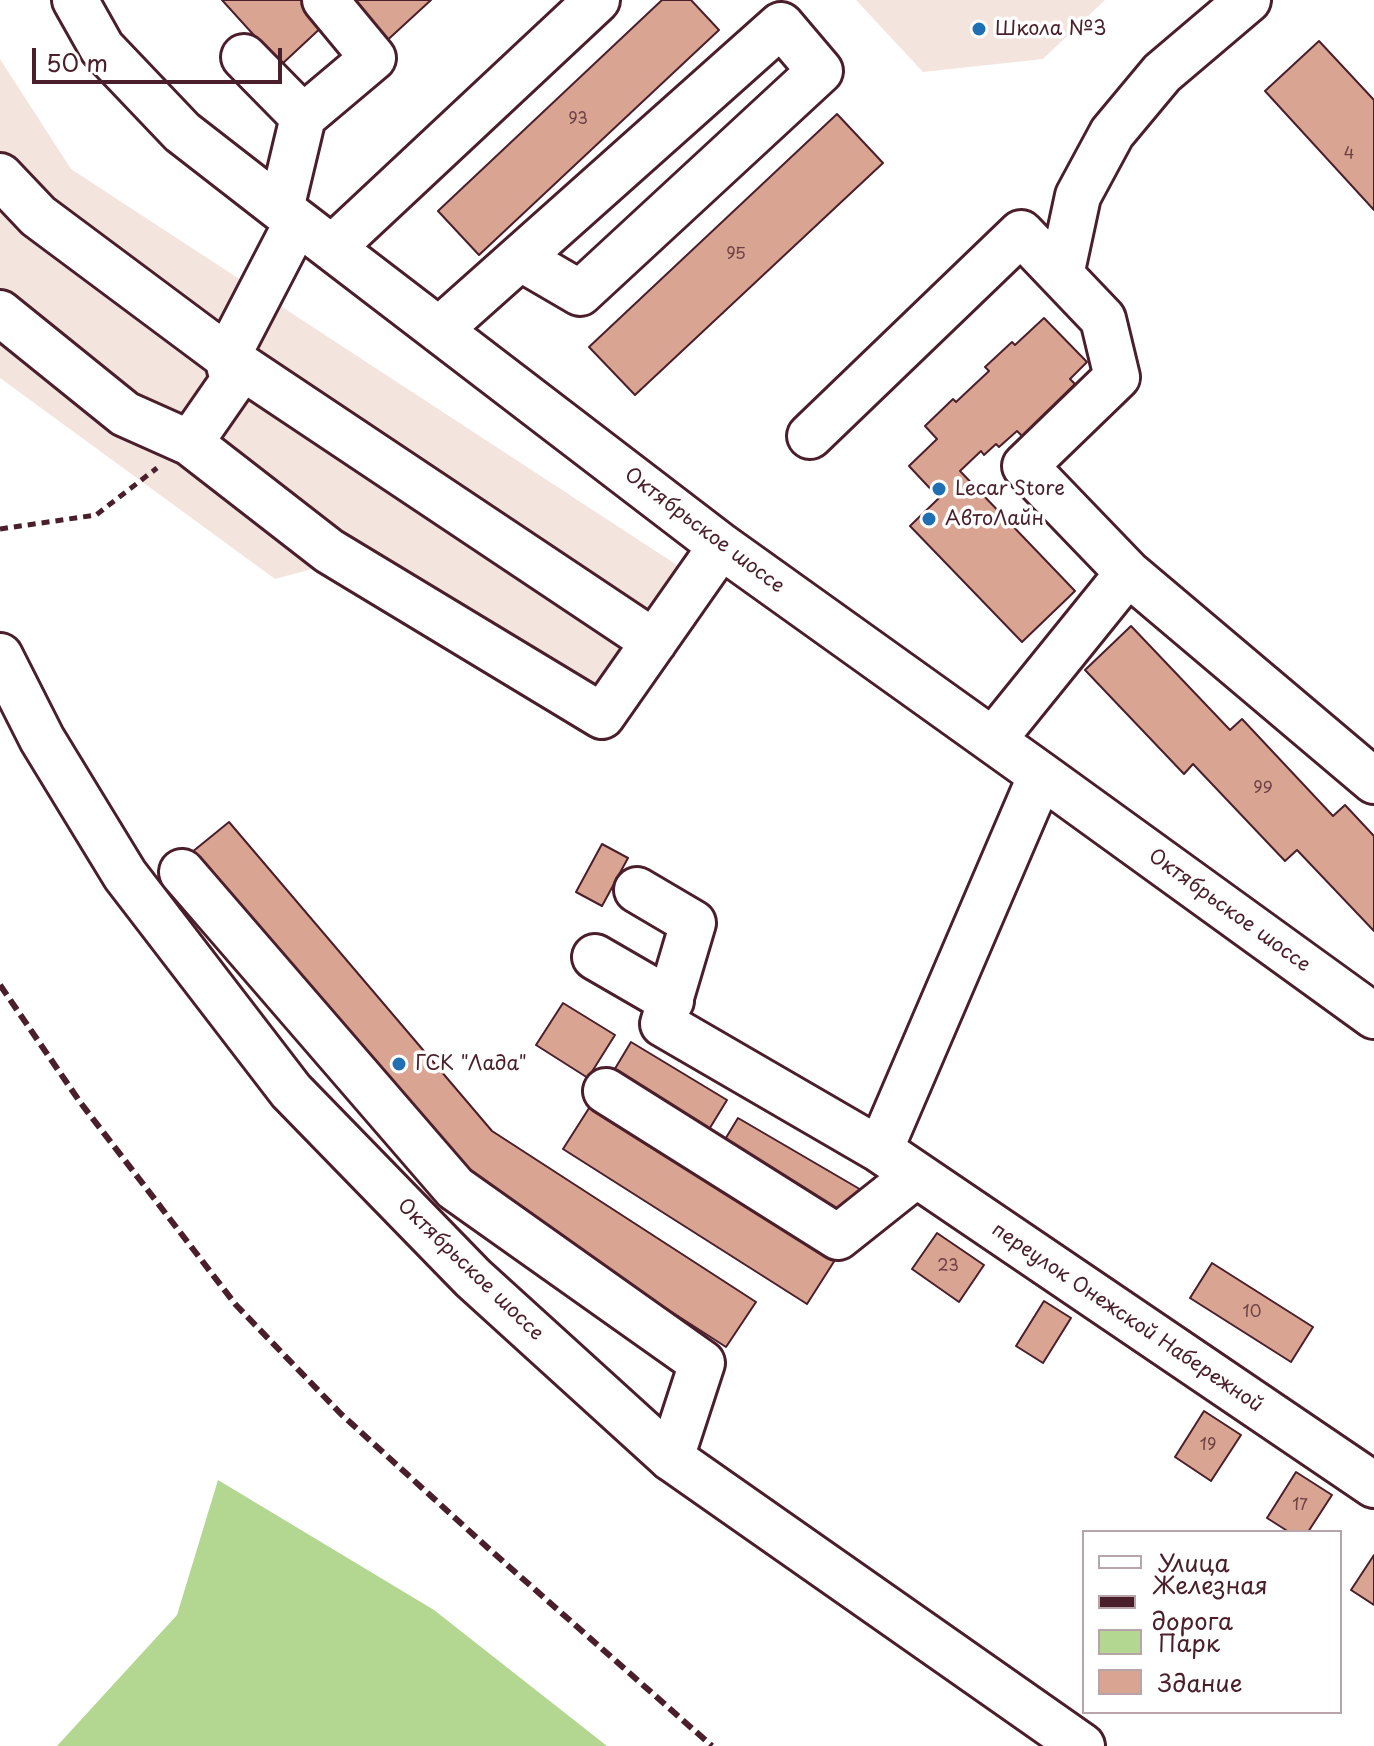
<!DOCTYPE html>
<html>
<head>
<meta charset="utf-8">
<style>
	body { margin:0 }
	#map { position:relative; width:1374px; height:1746px; overflow:hidden; background:#fff; font-family:"Playpen Sans",sans-serif }
	canvas { display:block }
	.legend { position:absolute; left:1082px; top:1530px; width:260px; height:184px; box-sizing:border-box; background:#fff; border:2px solid #b7a5aa; margin:0; padding:10px 14px; list-style:none; font-size:24px; color:#4a1f2b }
	.legend li { display:flex; align-items:center; gap:16px; height:40px }
	.legend b { width:40px; border:2px solid #b7a5aa }
	.scale { position:absolute; left:32px; top:48px; width:250px; height:36px; box-sizing:border-box; border:4px solid #4a1f2b; border-top:0; padding-left:10px; font-size:24px; line-height:28px; white-space:nowrap; color:#4a1f2b; -webkit-text-stroke:6px #fff; paint-order:stroke }
</style>
</head>
<body>
<div id="map">
<canvas width="1374" height="1746"></canvas>
<ul class="legend">
<li><b style="height:10px;background:#fff"></b>Улица</li>
<li><b style="height:10px;background:#4a1f2b"></b>Железная дорога</li>
<li><b style="height:22px;background:#b3d690"></b>Парк</li>
<li><b style="height:22px;background:#daa492"></b>Здание</li>
</ul>
<div class="scale">50 m</div>
</div>
<script>
const g = document.querySelector('canvas').getContext('2d');
g.lineJoin = 'round';
function fill(path, color) { g.fillStyle = color; g.fill(path, 'evenodd'); }
function trace(path, color, width, dash) { g.strokeStyle = color; g.lineWidth = width; g.lineCap = dash ? 'butt' : 'round'; g.setLineDash(dash || []); g.stroke(path); }
function drawText(font, color, halo, rows, align = 'center') {
  g.font = font + ' "Playpen Sans",sans-serif'; g.lineWidth = 7; g.setLineDash([]); g.textBaseline = 'middle'; g.strokeStyle = halo; g.fillStyle = color; for (const [text, x, y, turn = 0] of rows) {
    g.save(); g.translate(x, y); g.rotate((+turn || 0) * Math.PI / 180); g.textAlign = isNaN(turn) ? turn : align; if (halo) g.strokeText(text, 0, 0); g.fillText(text, 0, 0); g.restore();
  }
}
const built = new Path2D(`
	M856,0H1105L1043,59L923,72Z
	M0,59L71,169L706,584L600,733L331,564L275,579L0,378Z`);
const green = new Path2D(`
	M218,1480L434,1610L607,1746H57L177,1615Z`);
const building = new Path2D(`
	M222,0H306L326,23L281,65Z
	M338,0H431L381,46Z
	M662,0H691L719,30L479,255L438,211Z
	M1319,41L1374,100V210L1265,91Z
	M837,114L883,163L635,395L589,347Z
	M1044,318L1087,362L1070,379L1075,384L1022,436L1017,431L999,447L996,444L984,455L981,451L960,471L1075,591L1022,642L910,526L939,498L909,466L937,439L925,426L953,399L956,402L989,371L985,367L1012,342L1015,345Z
	M1131,626L1230,730L1242,719L1333,816L1345,805L1374,836V931L1297,850L1285,861L1193,764L1184,774L1085,670Z
	M229,822L492,1131L756,1302L726,1347L462,1177L186,857Z
	M602,844L628,858L602,906L576,892Z
	M563,1003L615,1035L588,1078L536,1045Z
	M631,1042L727,1100L705,1136L610,1077Z
	M591,1105L835,1260L807,1304L563,1149Z
	M738,1118L863,1191L847,1219L721,1146Z
	M937,1233L984,1265L959,1302L912,1269Z
	M1212,1263L1313,1327L1291,1362L1190,1298Z
	M1044,1301L1071,1318L1043,1363L1016,1346Z
	M1204,1411L1241,1435L1211,1481L1175,1457Z
	M1296,1472L1332,1495L1308,1532H1289L1267,1518Z
	M1374,1555V1605L1351,1590Z`);
const path = new Path2D(`
	M0,529L96,515L157,468`);
const minor = new Path2D(`
	M75,0L102,48L182,132L281,209L721,546L1041,775L1374,1016
	M244,57L303,117
	M0,176L38,216L227,357L654,642
	M281,209L303,117L373,58L325,0
	M332,248L597,0
	M1061,275L1078,196L1112,133L1162,73L1248,0
	M0,313L125,414L190,443L233,381L227,357L297,222
	M439,330L781,25L820,71L580,293L520,258
	M810,436L1021,233L1103,319L1117,377L1025,466L1128,573L993,740
	M190,443L329,551L602,716L721,546
	M1128,573L1374,781
	M182,872L455,1188L702,1363L671,1458
	M637,890L693,923L663,1024L880,1150L1374,1485
	M595,957L671,1001
	M606,1091L838,1237L916,1175
	M880,1150L1041,775`);
const major = new Path2D(`
	M0,656L42,739L125,875L291,1091L473,1278L671,1458L1082,1746`);
const rail = new Path2D(`
	M0,985L80,1102L236,1305L341,1414L488,1548L712,1746`);
const markers = [
	[979,29,8,"#1f6fb2"],
	[939,489,8,"#1f6fb2"],
	[929,519,8,"#1f6fb2"],
	[399,1064,8,"#1f6fb2"]
];
const numberNames = [
	["93",578,120],
	["4",1349,155],
	["95",736,255],
	["99",1263,789],
	["23",948,1267],
	["10",1252,1313],
	["19",1208,1446],
	["17",1300,1506]
];
const poiNames = [
	["Школа №3",995,29],
	["Lecar Store",955,489],
	["АвтоЛайн",945,519],
	["ГСК \"Лада\"",415,1064]
];
const streetNames = [
	["Октябрьское шоссе",704,531,37],
	["Октябрьское шоссе",1229,911,36],
	["Октябрьское шоссе",470,1270,44],
	["переулок Онежской Набережной",1127,1318,34]
];
fill(built, '#f4e4de');
fill(green, '#b3d690');
fill(building, '#daa492');
trace(building, '#4a1f2b', 2);
trace(minor, '#4a1f2b', 50);
trace(major, '#4a1f2b', 50);
trace(path, '#4a1f2b', 5, [8, 6]);
trace(minor, '#fff', 44);
trace(major, '#fff', 44);
trace(rail, '#4a1f2b', 6, [12, 6]);
for (const [x, y, r, color] of markers) { const dot = new Path2D(); dot.arc(x, y, r, 0, 2 * Math.PI); g.fillStyle = color; g.fill(dot); trace(dot, '#fff', 3); }
drawText('16px', '#6e4045', null, numberNames);
drawText('20px', '#4a1f2b', '#fff', poiNames, 'left');
drawText('20px', '#4a1f2b', '#fff', streetNames);
</script>
</body>
</html>
